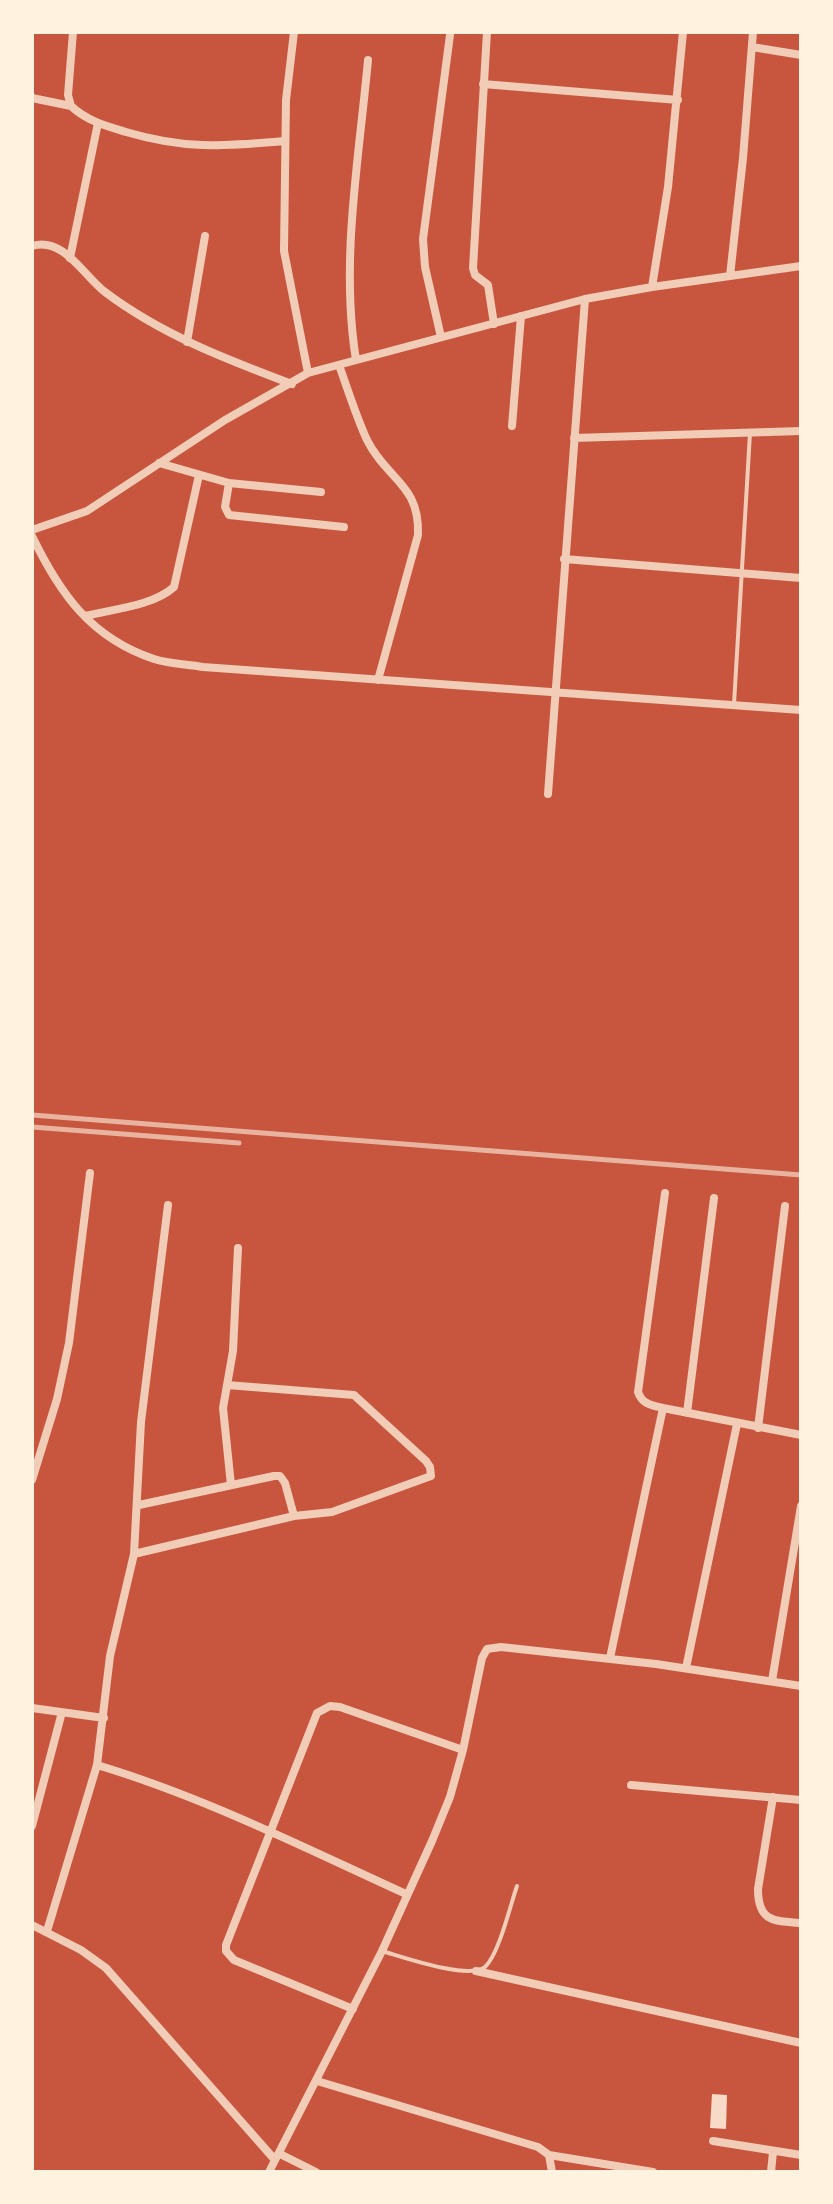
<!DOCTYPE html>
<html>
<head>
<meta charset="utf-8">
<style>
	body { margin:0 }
	#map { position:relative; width:833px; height:2204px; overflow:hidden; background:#c8553d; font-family:"Fira Sans",sans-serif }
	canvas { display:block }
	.frame { position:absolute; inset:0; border:34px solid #fff3e0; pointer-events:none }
</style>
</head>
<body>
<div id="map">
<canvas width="833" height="2204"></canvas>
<div class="frame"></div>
</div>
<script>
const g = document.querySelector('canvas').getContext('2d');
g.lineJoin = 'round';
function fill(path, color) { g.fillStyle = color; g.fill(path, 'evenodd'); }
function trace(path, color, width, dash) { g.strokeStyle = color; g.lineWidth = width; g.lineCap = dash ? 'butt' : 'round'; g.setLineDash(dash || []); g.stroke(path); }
const building = new Path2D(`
	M712,2094L727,2095L726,2129L710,2128Z`);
const service = new Path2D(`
	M734,704L750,433
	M382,1951C403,1957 468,1980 485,1967C499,1954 510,1906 517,1886`);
const minor = new Path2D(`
	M73,32L68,95L71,106C87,121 106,126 126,132C187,150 223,146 285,141
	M294,32L286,100L284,251L308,373
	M487,32L473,268L475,275L488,285L494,324
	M752,47L801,55
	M483,84L678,100
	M32,98L71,106
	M32,246C63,236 84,276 105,292C162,335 226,359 292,384
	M70,258L98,123
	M730,276L743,158L753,32
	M652,287L668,187L683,32
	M441,337L425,267L423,239L450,35
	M187,342L205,236
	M356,360C340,261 359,159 368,60
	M339,365C348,390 356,416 367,440C387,480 420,484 418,535L378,680
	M512,426L521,316
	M574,438L801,431
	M159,463L229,483L321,492
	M229,483L225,507L229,515L344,527
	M32,530L87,511L225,420L308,373L585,299L652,287L801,266
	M32,536C60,594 91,638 154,659C169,664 187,664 203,667L801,710
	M564,559L801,578
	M85,616C113,609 153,606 174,587L199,475
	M548,794L585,299
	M663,1408L801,1435
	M687,1413L714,1198
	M758,1428L785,1206
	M32,1480L57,1399L69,1343L90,1173
	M231,1485L223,1408L233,1351L238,1248
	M139,1505L274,1476H280L285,1483L294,1516
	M134,1554L294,1516L332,1512L431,1476L430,1467L426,1461L354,1395L227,1385
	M610,1658L663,1408C651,1405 642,1404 638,1392L665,1193
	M686,1668L737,1424
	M772,1681L801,1506
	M32,1708L104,1718
	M97,1765C204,1797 305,1848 406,1894
	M631,1785L801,1800
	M773,1797L758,1889C758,1922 774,1921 801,1923
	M32,1826L62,1712
	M32,1925L81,1950L106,1968L275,2160
	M47,1931L97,1765L110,1656L134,1554L141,1422L168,1205
	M476,1971L801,2043
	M353,2009L234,1960L226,1951V1945L317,1713L330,1706L340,1707L463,1750
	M317,2081L538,2147L549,2155L552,2172
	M713,2141L801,2155
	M280,2154L316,2172
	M549,2155L653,2172
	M269,2172L382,1951L432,1841L450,1797L463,1750L482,1658L487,1649L501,1647L656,1664L801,1686
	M771,2172L773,2152`);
const rail = new Path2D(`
	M32,1115L801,1175
	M32,1127L239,1143`);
fill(building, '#f7dbc8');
trace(service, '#f1ccb7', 4);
trace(minor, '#f1ccb7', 8);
trace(rail, '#e9b49f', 5);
</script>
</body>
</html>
